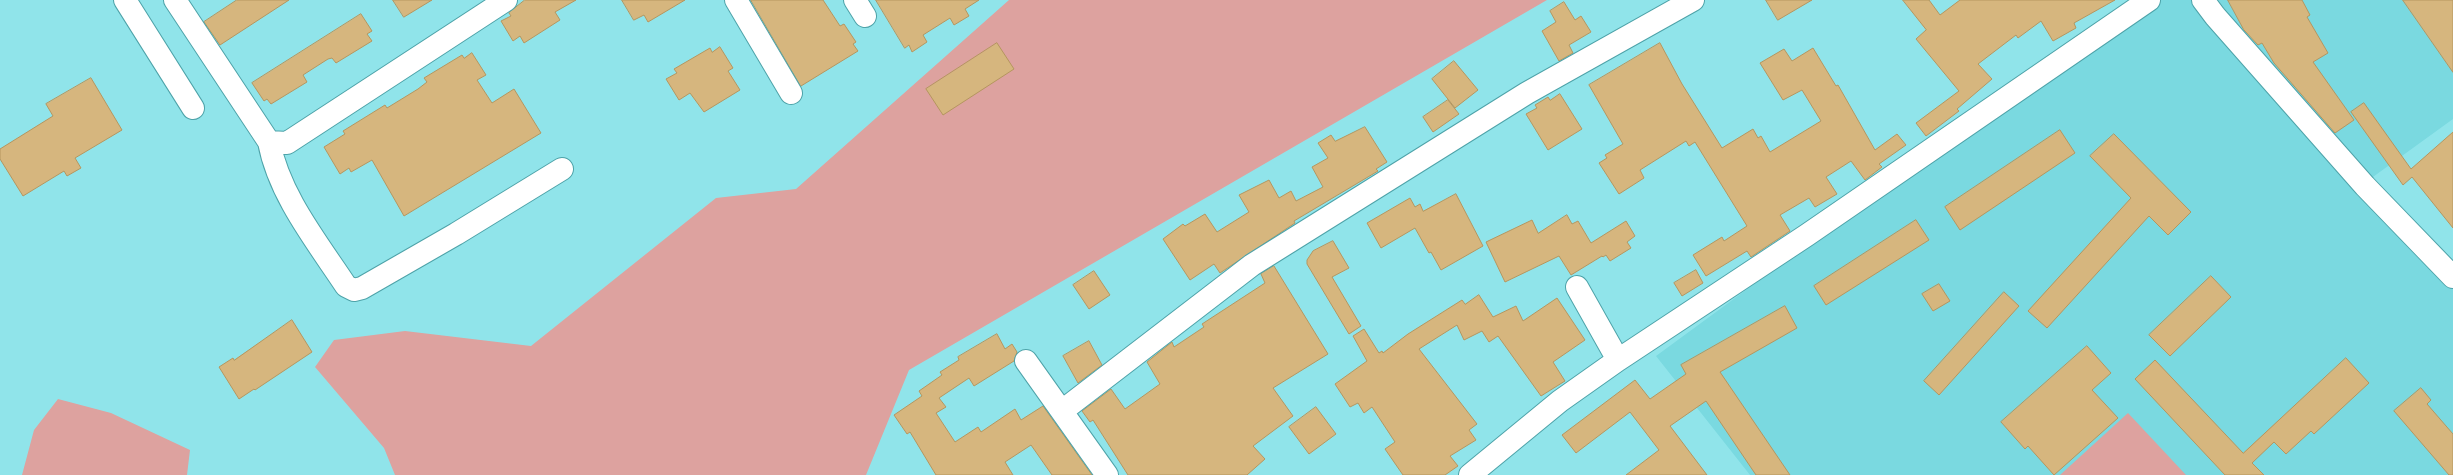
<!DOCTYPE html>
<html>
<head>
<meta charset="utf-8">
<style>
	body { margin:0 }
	canvas { display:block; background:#90e4ea }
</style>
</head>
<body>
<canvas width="2453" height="475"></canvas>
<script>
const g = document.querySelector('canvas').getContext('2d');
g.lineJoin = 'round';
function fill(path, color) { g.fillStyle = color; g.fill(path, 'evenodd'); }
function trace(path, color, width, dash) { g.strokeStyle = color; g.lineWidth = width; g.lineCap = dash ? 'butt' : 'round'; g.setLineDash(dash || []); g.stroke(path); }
const built = new Path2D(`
	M2148,0H2453V119L2366,182L2453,271V475H1750L1656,356L1870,199Z`);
const green = new Path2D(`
	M1009,0H1547L909,370L866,475H395L384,448L315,367L334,340L405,331L531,346L716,198L796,189Z
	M58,399L111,413L190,450L187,475H22L34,430Z
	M2128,413L2186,475H2060Z`);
const building = new Path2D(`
	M237,0H289L220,45L204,22Z
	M393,0H432L404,17Z
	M525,0H576L555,12L560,20L524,43L520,36L513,41L501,21L511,16L509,13Z
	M622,0H685L648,22L644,15L634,20Z
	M751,0H823L840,26L844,24L856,42L853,44L858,51L801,86Z
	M876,0H979L965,9L969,16L954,25L950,18L923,35L927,42L912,52L909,45L905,48Z
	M1766,0H1812L1778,20Z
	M1903,0H1929L1940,15L1960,0H2115L2074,23L2076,28L2053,41L2041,21L2018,38L2016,35L1978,64L1992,79L1957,109L1959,111L1926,136L1916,123L1959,91L1916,39L1926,30Z
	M2228,0H2302L2310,15L2307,17L2328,53L2313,62L2354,120L2335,133L2274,63L2262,43L2258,45L2244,30Z
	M2403,0H2453V72Z
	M1564,2L1575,20L1581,16L1591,32L1569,45L1573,53L1559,61L1542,31L1556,22L1550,11Z
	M361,14L372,31L367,34L372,41L336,63L332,58L328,59L303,75L307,82L271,104L267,99L264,101L252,83Z
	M997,43L1014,69L943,115L926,89Z
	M1660,43L1682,84L1722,148L1753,129L1758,138L1761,136L1770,152L1821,121L1802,90L1783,100L1760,63L1784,49L1792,61L1813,48L1836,86L1838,85L1875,150L1897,134L1906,145L1879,164L1882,167L1865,180L1851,161L1826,177L1837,194L1815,207L1809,198L1780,215L1790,231L1751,257L1747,251L1706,276L1693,255L1722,237L1724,241L1747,226L1695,142L1689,146L1686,141L1640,170L1644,178L1619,194L1599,163L1607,158L1605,155L1623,144L1589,85Z
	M720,47L733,68L728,71L740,90L704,112L690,93L679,100L666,79L677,73L674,69L710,48L712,52Z
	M472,53L486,75L477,80L492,103L514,89L541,133L404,216L372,160L351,172L349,168L340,174L324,147L345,134L343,131L385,105L387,108L418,89L427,82L424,78L462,55L464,58Z
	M1454,61L1478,90L1455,108L1432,79Z
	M91,78L122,130L75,158L81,168L67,176L64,171L23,196L0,159V149L53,116L46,104Z
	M1560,94L1582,129L1548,150L1526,114L1537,108L1535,105L1548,97L1550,100Z
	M1448,100L1459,114L1433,132L1423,117Z
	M2364,103L2411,169L2453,132V228L2412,177L2403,185L2351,112Z
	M1365,127L1387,162L1376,169L1378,171L1294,221L1295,223L1220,273L1214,264L1190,280L1163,239L1183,224L1185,226L1205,214L1217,232L1249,212L1239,195L1269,180L1279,198L1291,191L1296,201L1323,187L1312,167L1328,158L1318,143L1331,135L1335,141Z
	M2060,130L2075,153L1960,230L1945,207Z
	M2114,134L2191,212L2168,235L2149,216L2047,328L2028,311L2131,198L2090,156Z
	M1456,194L1483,246L1441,270L1431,252L1429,253L1415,228L1381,248L1367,223L1410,198L1415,207L1420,204L1423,211Z
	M1567,215L1572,224L1578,221L1591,243L1626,221L1635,236L1627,242L1631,248L1610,261L1606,255L1603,257L1602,256L1571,275L1559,256L1505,282L1486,242L1532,220L1538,233Z
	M1916,220L1929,240L1826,305L1814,286Z
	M1333,241L1349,268L1332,277L1361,326L1349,334L1307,264V260L1313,251Z
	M1274,266L1328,354L1273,388L1293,416L1253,446L1265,459L1247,475H1128L1093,420L1090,422L1082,411L1111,389L1125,409L1160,384L1147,362L1172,342L1174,347L1204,327L1202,324L1265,283L1261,274Z
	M1696,270L1703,283L1682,296L1674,283Z
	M1094,271L1110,295L1089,309L1073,285Z
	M2211,276L2231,297L2170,356L2149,335Z
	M1939,284L1950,301L1933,311L1922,294Z
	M2004,292L2019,306L1939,395L1924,381Z
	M1479,295L1493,317L1516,306L1523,321L1557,298L1585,340L1553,362L1565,381L1541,396L1498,336L1489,342L1482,331L1464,340L1457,325L1419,349L1477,424L1469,430L1476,440L1450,456L1458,466L1445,475H1403L1385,449L1395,442L1372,407L1364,413L1358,403L1350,407L1335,384L1367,361L1353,336L1364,329L1379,353L1382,351L1383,353L1408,334L1462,300L1465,304Z
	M1785,306L1797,328L1720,372L1790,475H1756L1706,401L1670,426L1707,475H1626L1659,450L1630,412L1576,453L1562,435L1635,380L1650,399L1686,374L1681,365Z
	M292,320L312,352L255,390L254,389L239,399L219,367L233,358L234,360Z
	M997,334L1005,349L1012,344L1017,352L1014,361L974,386L969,378L939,398L946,407L936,413L955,442L978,427L981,432L1015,409L1021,420L1043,406L1092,475H1052L1031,445L1005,462L1013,475H936L910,432L907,434L894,415L922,396L919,391L942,375L940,372L959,360L958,357Z
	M1089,341L1102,365L1078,383L1063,356Z
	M2087,346L2111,373L2092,390L2118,418L2054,475L2028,446L2025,449L2001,422Z
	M2346,358L2369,383L2314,434L2311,431L2286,454L2274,442L2252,463L2264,475H2225L2135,379L2155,360L2243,453Z
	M2421,388L2431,400L2427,404L2453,434V475H2449L2394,411Z
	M1316,407L1336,434L1309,454L1289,427Z`);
const minor = new Path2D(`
	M125,0L193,108
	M175,0L269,142L287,143L506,0
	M736,0L791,93
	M855,0L865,16
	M2203,0L2215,16L2365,186L2453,277
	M269,142C279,195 317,242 346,286L354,290L362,288L456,234L562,169
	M1577,287L1618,360
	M1026,361L1107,475
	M1062,411L1252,265L1527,93L1693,0
	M1470,475L1560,401L1618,360L1807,235L2149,0`);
fill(built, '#7ad9e0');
fill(green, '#dda29f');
fill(building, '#d6b67e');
trace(building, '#b5965f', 1);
trace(minor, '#4ea3a9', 24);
trace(minor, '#fff', 22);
</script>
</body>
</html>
